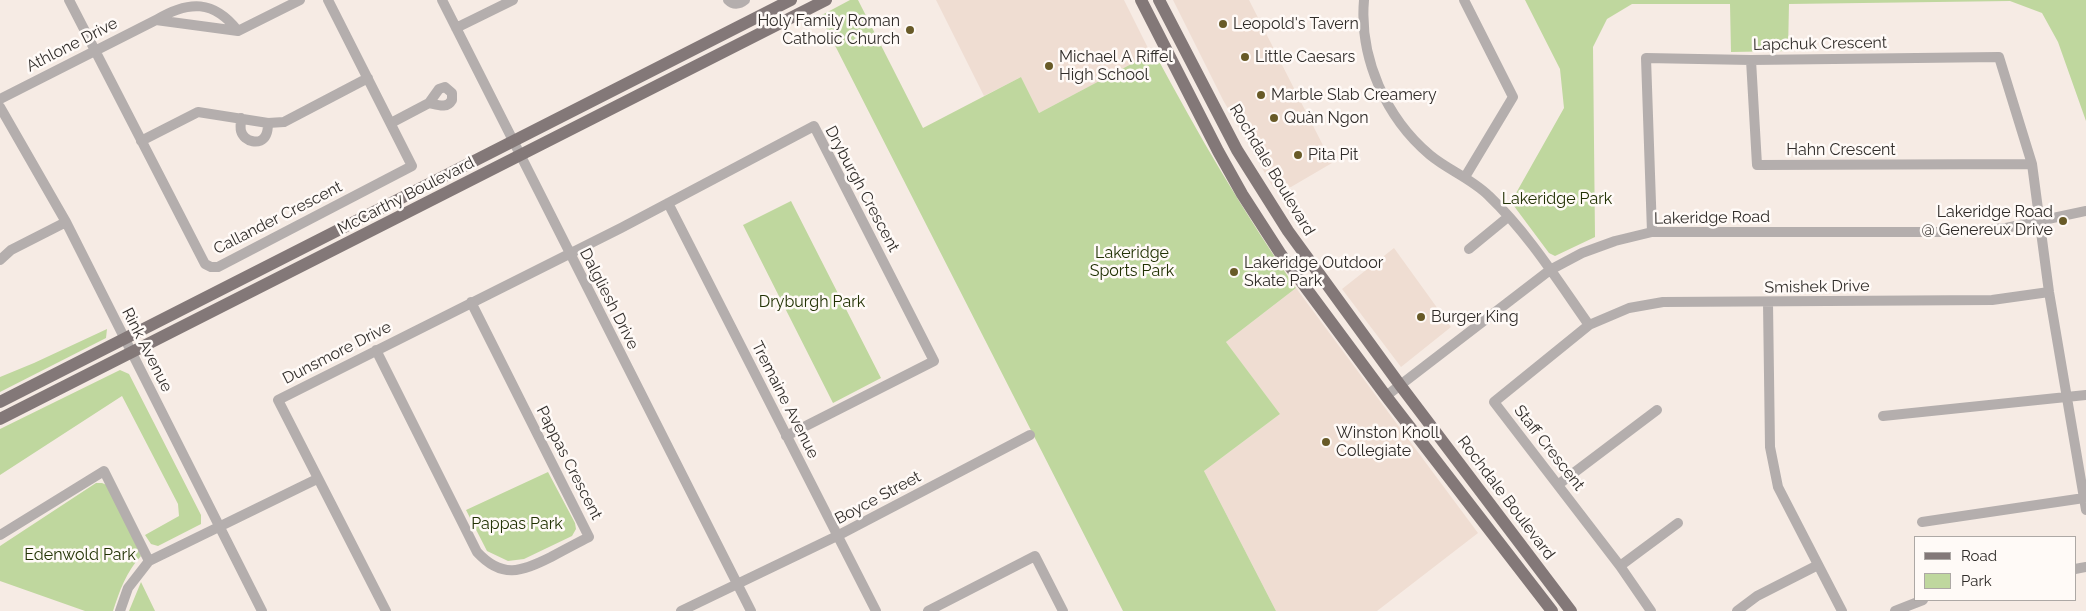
<!DOCTYPE html>
<html>
<head>
<meta charset="utf-8">
<style>
	body { margin:0 }
	#map { position:relative; width:2086px; height:611px; overflow:hidden; background:#f6ebe4; font-family:Raleway,sans-serif }
	canvas { display:block }
	.legend { position:absolute; left:1914px; top:536px; width:162px; height:65px; box-sizing:border-box; background:#fffaf7; border:1px solid #ada8a5; margin:0; padding:6px 9px; list-style:none; font-size:15px; color:#312d2a }
	.legend li { display:flex; align-items:center; gap:10px; height:25px }
	.legend b { width:25px; border:1px solid #ada8a5 }
</style>
</head>
<body>
<div id="map">
<canvas width="2086" height="611"></canvas>
<ul class="legend">
<li><b style="height:6px;background:#837878"></b>Road</li>
<li><b style="height:14px;background:#bfd79e"></b>Park</li>
</ul>
</div>
<script>
const g = document.querySelector('canvas').getContext('2d');
g.lineJoin = 'round';
function fill(path, color) { g.fillStyle = color; g.fill(path, 'evenodd'); }
function trace(path, color, width, dash) { g.strokeStyle = color; g.lineWidth = width; g.lineCap = dash ? 'butt' : 'round'; g.setLineDash(dash || []); g.stroke(path); }
function drawText(font, color, halo, rows, align = 'center') {
  g.font = font + ' Raleway,sans-serif'; g.lineWidth = 5; g.setLineDash([]); g.textBaseline = 'middle'; g.strokeStyle = halo; g.fillStyle = color; for (const [text, x, y, turn = 0] of rows) {
    g.save(); g.translate(x, y); g.rotate((+turn || 0) * Math.PI / 180); g.textAlign = isNaN(turn) ? turn : align; if (halo) g.strokeText(text, 0, 0); g.fillText(text, 0, 0); g.restore();
  }
}
const built = new Path2D(`
	M936,0H1124L1151,54L1039,113L1021,77L984,96Z
	M1173,0H1249L1332,163L1291,187L1274,189L1223,100Z
	M1394,248L1451,327L1401,367L1342,289Z
	M1296,288L1478,533L1377,611H1276L1204,471L1280,414L1226,342Z`);
const green = new Path2D(`
	M850,0H858L923,128L1021,77L1039,113L1154,52C1198,134 1243,212 1296,288L1226,342L1280,414L1204,471L1276,611H1123L820,16Z
	M1525,0H2086V121L2058,42L2042,13L2010,1L1789,4L1788,51L1731,52L1730,4H1632L1607,19L1593,47L1595,237L1555,256L1549,253L1511,202L1564,108L1560,69Z
	M791,201L881,378L833,403L743,225Z
	M107,329L106,338L0,392V377L34,363Z
	M120,370L129,374L201,515V524L158,546L151,544L145,535L179,516L178,504L122,396L0,475V429Z
	M548,472L575,523L576,529L572,536L524,559L508,561L487,551L466,510Z
	M96,483H102L109,486L141,556C126,572 120,590 113,611H85L0,581V546Z
	M141,582L155,611H129Z`);
const minor = new Path2D(`
	M69,0L205,264L211,267H218L412,166L328,0
	M442,0L751,611
	M728,0C733,5 739,5 745,0
	M1364,0C1359,58 1386,118 1430,155C1448,170 1472,179 1489,196C1528,233 1558,281 1589,325
	M1464,0L1513,97L1465,177
	M156,20C189,0 214,0 238,31
	M456,28L513,0
	M1751,60L1757,165L2032,164
	M0,99L156,20L238,31L300,0
	M0,107L66,222L262,611
	M241,118C241,122 240,127 241,131C244,142 261,146 266,135C268,131 268,127 268,123
	M391,123L429,103L439,89L445,87L452,93V100C447,109 438,105 429,103
	M141,141L198,112L268,123L284,122L368,78
	M668,203L876,611
	M1652,232L1646,58L1751,60L1999,57L2032,164L2049,292L2086,510
	M1469,249L1508,217
	M0,260L11,250L66,222
	M1768,303L1770,447L1778,487L1842,611
	M376,350L477,552C502,579 521,572 551,557C564,550 577,543 589,537L471,302
	M1386,396L1550,270L1582,253L1615,241L1652,232H1956L2006,228L2086,211
	M1883,416L2086,395
	M1559,484L1657,410
	M1922,522L2084,498
	M0,535L104,471L149,561
	M1620,566L1678,523
	M2075,569L2086,567
	M120,611L128,588L149,561L317,479
	M386,611L278,400L621,228L814,126L934,361L786,436
	M681,611L837,536L1030,435
	M928,611L1035,556L1063,611
	M1651,611L1620,566L1494,402L1589,325L1629,308L1663,302L1992,300L2049,292
	M1737,611L1757,596L1818,565
	M1895,611L1923,600`);
const major = new Path2D(`
	M1141,0L1218,151L1242,194L1280,253L1386,396L1552,611
	M1159,0L1237,150L1288,231L1400,385L1571,611
	M0,402L791,0
	M0,419L826,0`);
const markers = [
	[1223,24,5,"#685a27"],
	[910,30,5,"#685a27"],
	[1245,57,5,"#685a27"],
	[1049,66,5,"#685a27"],
	[1261,95,5,"#685a27"],
	[1274,118,5,"#685a27"],
	[1298,155,5,"#685a27"],
	[2063,221,5,"#685a27"],
	[1234,272,5,"#685a27"],
	[1421,317,5,"#685a27"],
	[1326,442,5,"#685a27"]
];
const poiNames = [
	["Holy Family Roman",900,21,"right"],
	["Catholic Church",900,39,"right"],
	["Leopold's Tavern",1233,24],
	["Michael A Riffel",1059,57],
	["High School",1059,75],
	["Little Caesars",1255,57],
	["Marble Slab Creamery",1271,95],
	["Quàn Ngon",1284,118],
	["Pita Pit",1308,155],
	["Lakeridge Road",2053,212,"right"],
	["@ Genereux Drive",2053,230,"right"],
	["Lakeridge Outdoor",1244,263],
	["Skate Park",1244,281],
	["Burger King",1431,317],
	["Winston Knoll",1336,433],
	["Collegiate",1336,451]
];
const streetNames = [
	["Lapchuk Crescent",1820,44,-1],
	["Athlone Drive",72,45,-27],
	["Hahn Crescent",1841,150],
	["Rochdale Boulevard",1272,170,59],
	["Dryburgh Crescent",862,189,62],
	["McCarthy Boulevard",406,196,-27],
	["Callander Crescent",278,218,-27],
	["Lakeridge Road",1712,218,-1],
	["Smishek Drive",1817,287,-1],
	["Dalgliesh Drive",609,299,63],
	["Rink Avenue",147,350,63],
	["Dunsmore Drive",337,353,-27],
	["Tremaine Avenue",785,400,63],
	["Staff Crescent",1549,448,52],
	["Pappas Crescent",569,463,63],
	["Boyce Street",878,498,-28],
	["Rochdale Boulevard",1506,498,53]
];
const parkNames = [
	["Lakeridge Park",1557,199],
	["Lakeridge",1132,253],
	["Sports Park",1132,271],
	["Dryburgh Park",812,302],
	["Pappas Park",517,524],
	["Edenwold Park",80,555]
];
fill(built, '#efddd2');
fill(green, '#bfd79e');
trace(minor, '#b4aead', 10);
trace(major, '#837878', 12);
for (const [x, y, r, color] of markers) { const dot = new Path2D(); dot.arc(x, y, r, 0, 2 * Math.PI); g.fillStyle = color; g.fill(dot); trace(dot, '#fffaf7', 2); }
drawText('16px', '#312d2a', '#fffaf7', poiNames, 'left');
drawText('16px', '#312d2a', '#fffaf7', streetNames);
drawText('16px', '#223204', '#fffaf7', parkNames);
</script>
</body>
</html>
